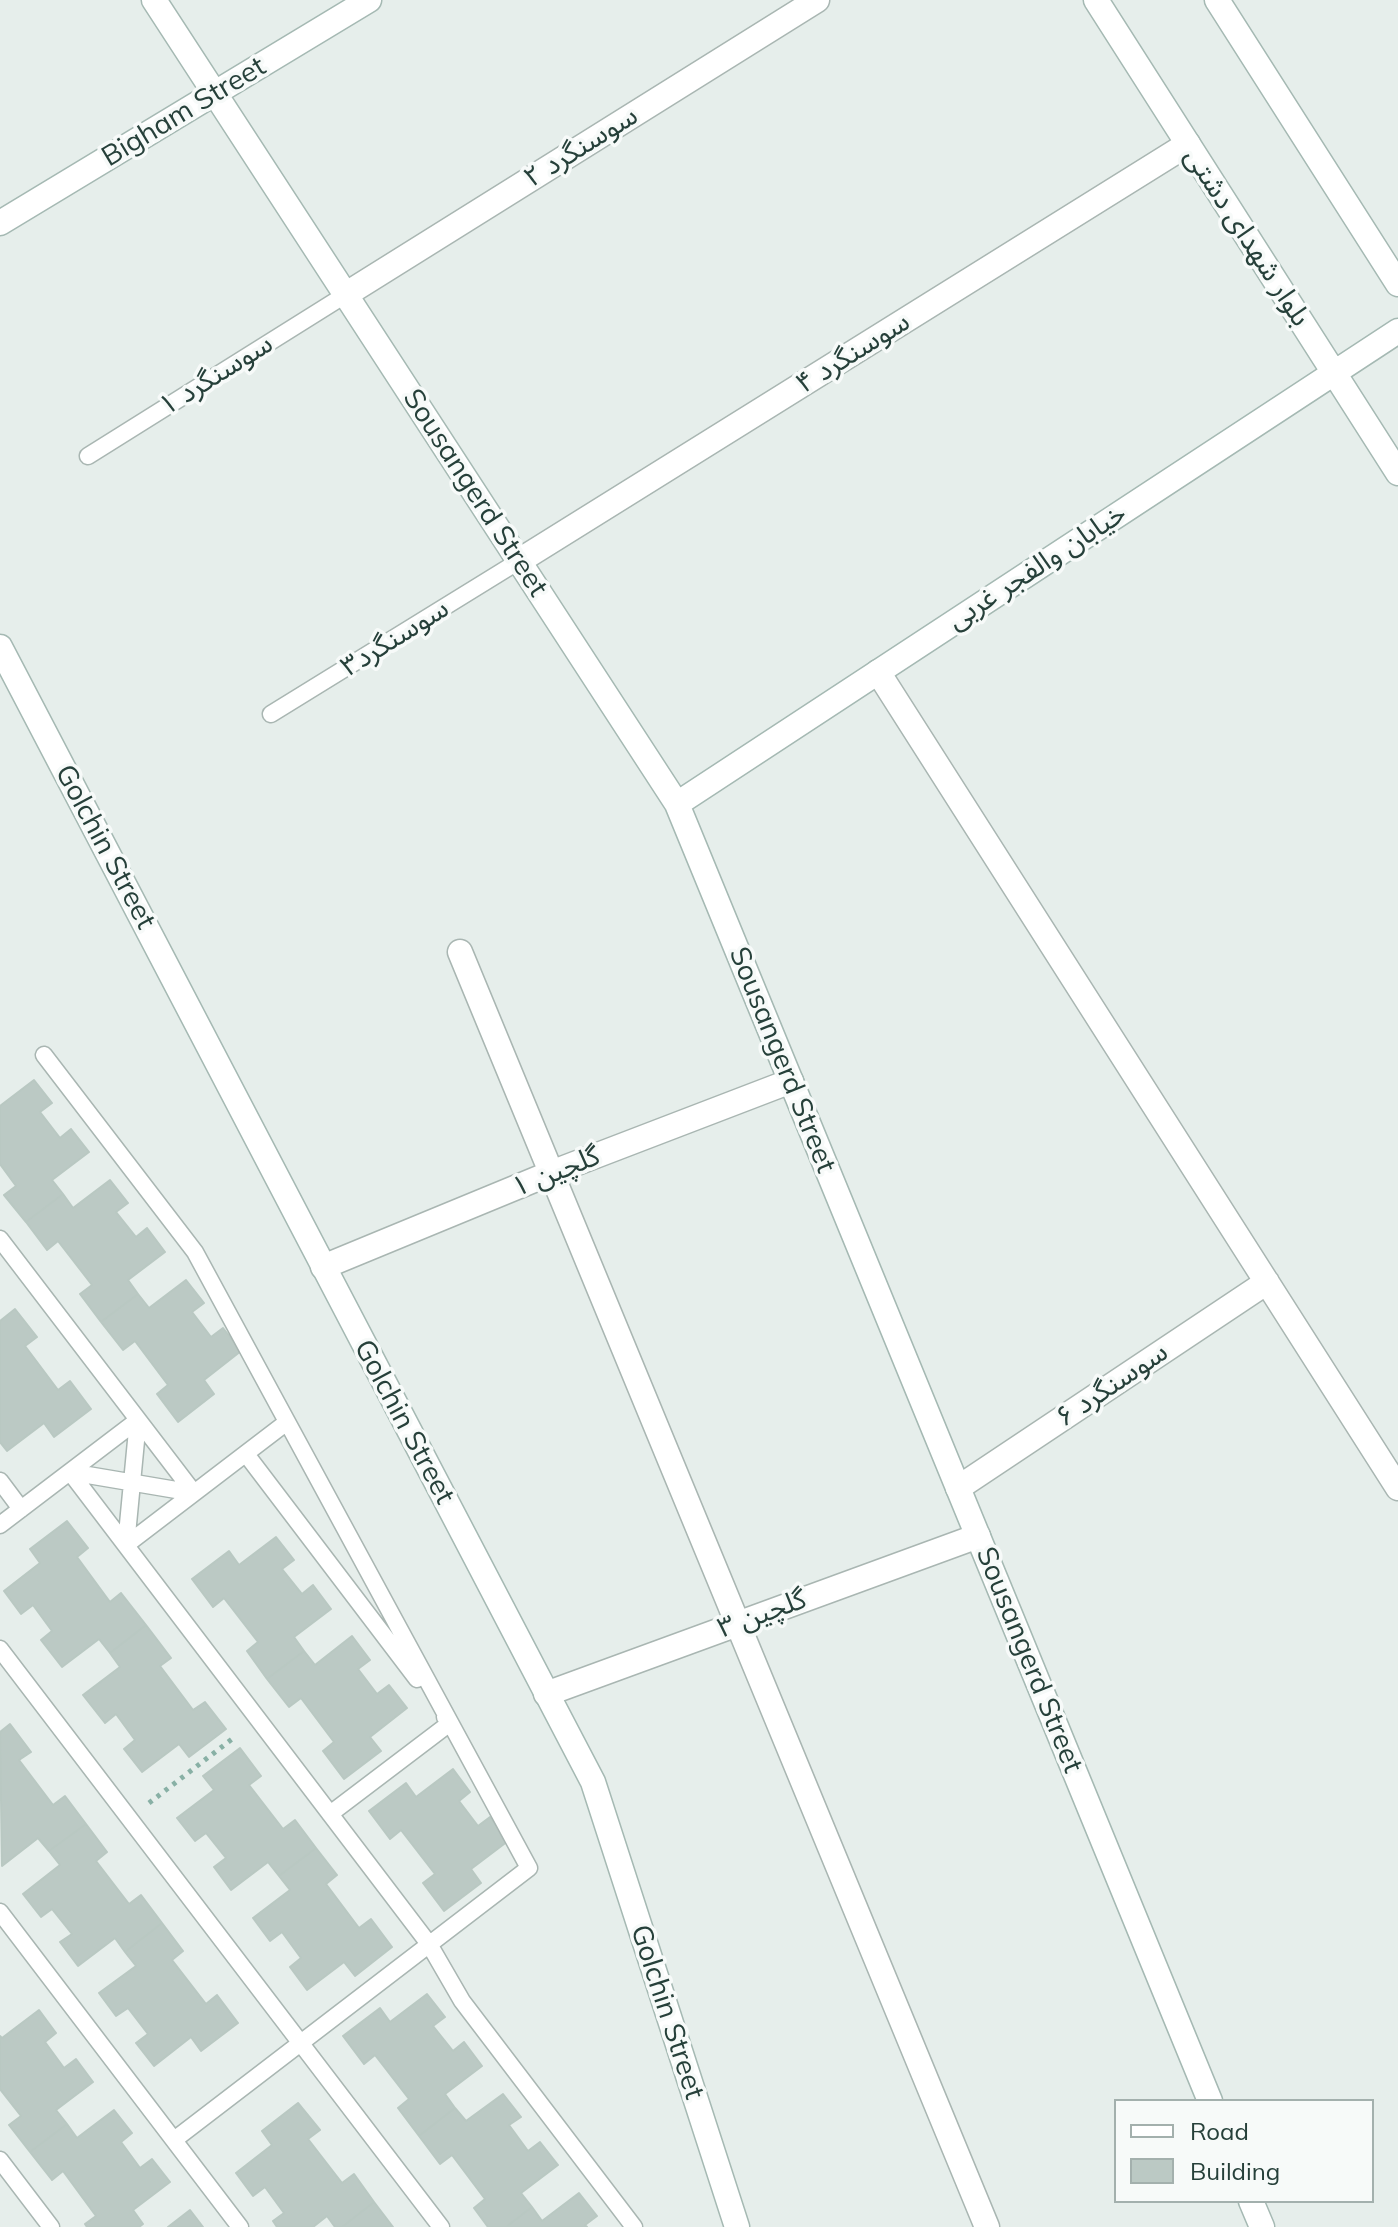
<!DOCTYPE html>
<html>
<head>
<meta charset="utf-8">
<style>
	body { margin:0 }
	#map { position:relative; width:1398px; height:2227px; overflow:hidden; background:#e6eeeb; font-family:Mulish,sans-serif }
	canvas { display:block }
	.legend { position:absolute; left:1114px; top:2099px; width:260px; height:104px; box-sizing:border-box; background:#f7faf9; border:2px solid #a3b0ad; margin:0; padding:10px 14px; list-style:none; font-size:24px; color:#26403a }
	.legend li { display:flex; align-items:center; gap:16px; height:40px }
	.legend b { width:40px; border:2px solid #a3b0ad }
</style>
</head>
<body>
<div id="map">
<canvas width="1398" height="2227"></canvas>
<ul class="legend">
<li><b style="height:10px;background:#fff"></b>Road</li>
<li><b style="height:22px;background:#bbc9c4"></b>Building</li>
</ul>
</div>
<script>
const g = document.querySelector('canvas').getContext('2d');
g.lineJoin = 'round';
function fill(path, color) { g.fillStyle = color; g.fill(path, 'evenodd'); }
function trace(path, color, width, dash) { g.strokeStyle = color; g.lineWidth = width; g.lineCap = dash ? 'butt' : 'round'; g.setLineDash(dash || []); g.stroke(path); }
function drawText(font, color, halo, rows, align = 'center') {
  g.font = font + ' Mulish,"Noto Sans Arabic",sans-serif'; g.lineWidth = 7; g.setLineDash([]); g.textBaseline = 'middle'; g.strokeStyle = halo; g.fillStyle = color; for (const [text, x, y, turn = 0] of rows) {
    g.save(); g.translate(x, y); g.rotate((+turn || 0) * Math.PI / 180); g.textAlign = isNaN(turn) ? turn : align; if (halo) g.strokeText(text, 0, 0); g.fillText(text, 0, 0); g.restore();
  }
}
const building = new Path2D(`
	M34,1080L52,1103L40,1112L60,1138L71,1129L89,1152L52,1180L63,1194L26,1222L4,1195L16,1186L0,1164V1106Z
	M110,1180L128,1203L116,1212L136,1237L147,1228L165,1252L128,1280L138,1294L101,1322L80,1294L92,1285L58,1241L47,1250L26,1222L63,1194L73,1208Z
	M186,1280L204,1303L192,1312L211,1337L223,1328L241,1351L204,1380L214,1394L178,1422L157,1394L168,1385L135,1341L123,1350L101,1322L138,1294L149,1308Z
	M15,1309L37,1337L25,1346L58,1390L70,1381L91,1409L54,1437L44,1423L7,1451L0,1442V1321Z
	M67,1521L88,1548L77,1557L110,1602L121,1593L146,1625L110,1653L99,1639L62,1667L41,1640L52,1631L33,1605L21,1614L4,1591L40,1563L30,1549Z
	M276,1537L294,1560L282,1569L302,1594L313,1585L331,1609L294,1637L304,1651L267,1679L247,1651L258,1642L224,1598L213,1607L192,1579L229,1551L239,1565Z
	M146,1625L171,1658L160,1666L193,1710L205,1702L226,1729L189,1757L179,1744L142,1772L124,1749L135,1740L116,1714L105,1723L83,1695L120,1667L110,1653Z
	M352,1636L370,1660L358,1669L377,1694L389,1685L407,1708L370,1737L381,1751L344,1779L323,1751L334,1742L301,1698L289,1707L267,1679L304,1651L315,1665Z
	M10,1724L31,1752L19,1760L53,1805L65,1796L86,1824L49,1851L38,1838L2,1866L0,1732Z
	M240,1748L261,1776L249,1785L283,1829L295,1820L316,1848L279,1876L268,1862L231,1890L214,1867L226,1858L206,1833L195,1841L177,1818L214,1790L203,1776Z
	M453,1769L470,1792L459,1801L478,1826L490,1817L508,1841L471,1869L481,1883L444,1911L423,1883L435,1874L401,1830L390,1839L369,1811L406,1783L416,1797Z
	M86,1824L107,1852L96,1861L129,1904L141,1895L162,1923L125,1952L115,1938L78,1966L60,1942L72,1934L52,1909L41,1917L23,1894L60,1865L49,1851Z
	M316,1848L337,1875L326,1884L359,1928L371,1919L392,1947L355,1976L344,1962L307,1990L290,1967L301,1958L282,1932L270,1941L253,1918L290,1890L279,1876Z
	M162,1923L183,1951L172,1960L206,2004L217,1995L238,2023L201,2051L191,2037L154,2066L136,2043L148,2034L128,2008L116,2016L99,1993L136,1966L125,1952Z
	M427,1994L445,2017L433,2026L453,2051L464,2042L482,2066L445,2094L455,2108L419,2136L398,2108L409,2099L375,2055L364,2064L343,2036L380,2008L390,2022Z
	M39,2010L56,2033L45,2042L64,2068L76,2059L93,2082L56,2110L67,2124L30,2152L9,2125L21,2116L0,2089V2036L2,2038Z
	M503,2094L521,2117L509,2125L528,2151L540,2142L558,2165L521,2193L532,2207L506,2227H488L474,2208L485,2199L452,2155L440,2164L419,2136L455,2108L466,2121Z
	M298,2103L320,2130L308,2139L342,2183L354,2174L374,2202L342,2227H335L327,2216L313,2227H277L273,2221L284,2213L265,2187L253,2196L236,2173L272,2145L262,2131Z
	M114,2110L132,2133L121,2142L140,2168L152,2159L170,2182L133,2210L143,2224L139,2227H87L85,2224L96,2216L63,2171L52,2180L30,2152L67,2124L77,2138Z
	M579,2193L597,2216L585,2225L587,2227H506L532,2207L542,2221Z
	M374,2202L393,2227H342Z
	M190,2210L203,2227H168Z`);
const path = new Path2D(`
	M149,1803L236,1736`);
const lane = new Path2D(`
	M88,456L345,295
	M271,714L519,561
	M44,1055L195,1252L529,1868L174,2140
	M0,1239L194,1493
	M246,1454L417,1679
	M70,1472L429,1944L462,2001L634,2227
	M70,1472L194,1493
	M0,1481L21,1509
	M0,1525L138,1420
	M126,1545L287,1422
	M126,1545L138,1420
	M0,1649L441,2227
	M330,1814L450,1723L445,1717
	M0,1912L240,2227
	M0,2160L51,2227`);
const street = new Path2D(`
	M345,295L817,0
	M519,561L1188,144
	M878,672L1398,1488
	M460,952L987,2227
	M323,1267L551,1173L791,1081
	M958,1488L1267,1282
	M546,1694L978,1536`);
const secondary = new Path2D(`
	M154,0L677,804L1210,2101
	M1096,0L1398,473
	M1217,0L1398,284
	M0,223L369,0
	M0,647L593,1782L737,2227
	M677,804L1398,331
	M1251,2201L1262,2227`);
const streetNames = [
	["Bigham Street",184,112,-31],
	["سوسنگرد ۲",581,147,-32],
	["بلوار شهدای دشتی",1247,237,57],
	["سوسنگرد ۴",853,353,-32],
	["سوسنگرد ۱",216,375,-32],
	["Sousangerd Street",475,493,57],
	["خیابان والفجر غربی",1037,567,-33],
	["سوسنگرد۳",395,638,-32],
	["Golchin Street",105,847,62],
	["Sousangerd Street",782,1060,68],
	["گلچین ۱",556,1172,-22],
	["سوسنگرد ۶",1112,1385,-34],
	["Golchin Street",404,1422,62],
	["گلچین ۳",762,1614,-20],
	["Sousangerd Street",1029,1660,68],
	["Golchin Street",667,2012,72]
];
fill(building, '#bbc9c4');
trace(building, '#b9c8c2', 2);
trace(lane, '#a9b6b2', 19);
trace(street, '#a9b6b2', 27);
trace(secondary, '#a5b9b3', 27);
trace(path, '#88b0a5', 5, [4, 6]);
trace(lane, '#fff', 16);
trace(street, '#fff', 24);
trace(secondary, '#fff', 24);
drawText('28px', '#26403a', '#f7faf9', streetNames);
</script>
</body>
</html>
